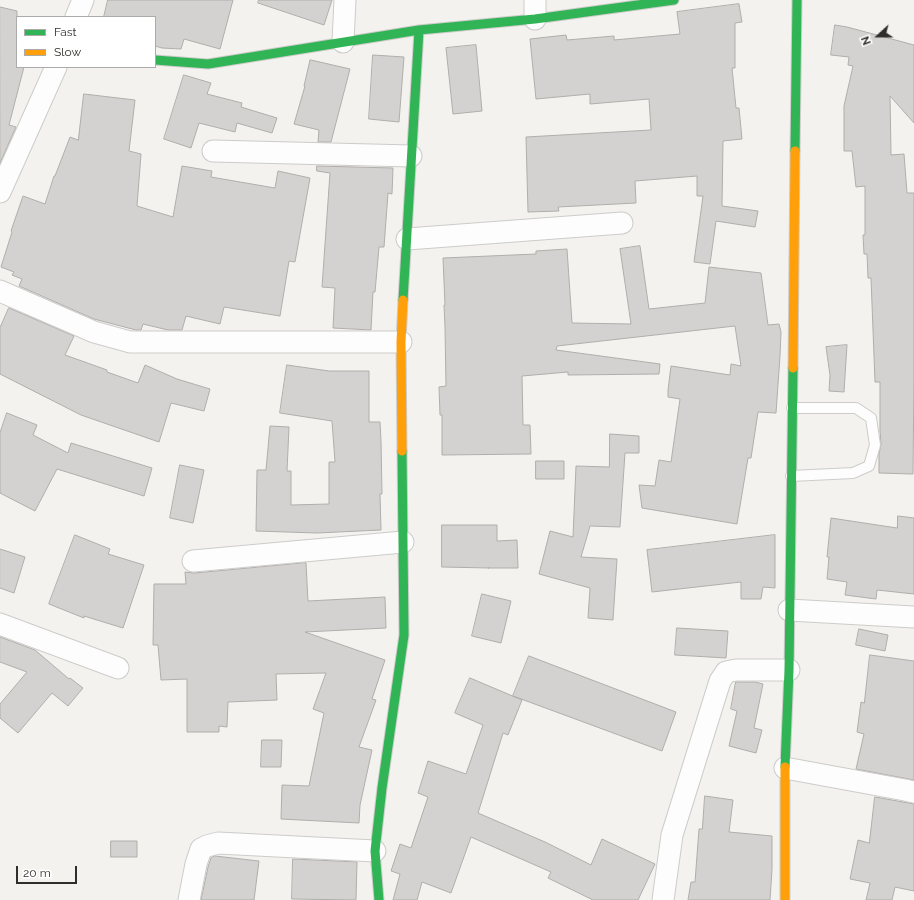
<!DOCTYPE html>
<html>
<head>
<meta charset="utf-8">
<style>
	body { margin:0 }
	#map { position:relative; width:914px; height:900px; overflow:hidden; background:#f3f2ef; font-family:Raleway,sans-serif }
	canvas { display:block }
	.legend { position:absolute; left:16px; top:16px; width:140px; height:52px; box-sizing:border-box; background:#fff; border:1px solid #ababaa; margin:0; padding:5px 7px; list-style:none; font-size:12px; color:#2e2e2b }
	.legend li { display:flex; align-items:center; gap:8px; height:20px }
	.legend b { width:20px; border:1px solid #ababaa }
	.north { position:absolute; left:858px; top:16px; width:40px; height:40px; -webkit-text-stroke:3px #fff; paint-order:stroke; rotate:249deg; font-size:11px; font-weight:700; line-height:16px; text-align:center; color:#2e2e2b }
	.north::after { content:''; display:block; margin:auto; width:14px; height:18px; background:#2e2e2b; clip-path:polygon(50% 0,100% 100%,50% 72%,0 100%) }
	.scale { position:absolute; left:16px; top:866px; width:61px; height:18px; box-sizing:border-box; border:2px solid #2e2e2b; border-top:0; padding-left:5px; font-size:12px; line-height:14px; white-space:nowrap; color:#2e2e2b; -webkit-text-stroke:3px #fff; paint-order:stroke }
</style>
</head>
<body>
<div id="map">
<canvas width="914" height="900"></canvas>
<ul class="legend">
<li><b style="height:5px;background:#30b455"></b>Fast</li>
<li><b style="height:5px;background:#ff9f0a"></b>Slow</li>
</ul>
<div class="north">N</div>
<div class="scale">20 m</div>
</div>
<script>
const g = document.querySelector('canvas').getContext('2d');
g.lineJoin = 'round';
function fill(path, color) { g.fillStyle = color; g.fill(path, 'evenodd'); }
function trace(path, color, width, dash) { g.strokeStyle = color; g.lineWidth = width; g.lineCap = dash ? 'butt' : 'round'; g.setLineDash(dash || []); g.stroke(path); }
const building = new Path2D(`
	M108,0H233L220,49L184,39L181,49L162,48L155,46V17H104Z
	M259,0H332L324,25L258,3Z
	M739,4L742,22L735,23V68H732L736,108H739L742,139L723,141L722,206L758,211L755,227L716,221L710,264L694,262L703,196H697V176L635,181L636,203L558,207L559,211L528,212L526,137L651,130L649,99L590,104V94L536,99L530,39L566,35L567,40L614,36V40L680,34L677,12Z
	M0,7L17,11V67H24L9,125L16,127L0,163Z
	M835,25L847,27L914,45V123L890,96L891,155L904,154L907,193H914V375L913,474L879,473V454L881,444L880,431V382H875L871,278H868L867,254H864L863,235H865V186L856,187L852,151H844V106L853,66L848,65L849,57L831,55Z
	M476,45L482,111L453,114L446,48Z
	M373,55L404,57L399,122L369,119Z
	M311,60L350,69L331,142H318L319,130L294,124L305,86H304L310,60Z
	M184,75L211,83L207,94L242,103L241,107L277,118L272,133L237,123L235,132L199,123L191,148L164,139Z
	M84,94L135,100L129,151L141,154L137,206L173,217L182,166L212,171L211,177L275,188L278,171L310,178L295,262L289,261L280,316L224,307L220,324L186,316L182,330H168L143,324L141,330H136L94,319L19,286L22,279L12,275L14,272L1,267L12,232L11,231L23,196L45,204L54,176H55L70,137L78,140Z
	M317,166L393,168L392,194L388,193L384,247H379L375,292H373L371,330L333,328L335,288L322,287L330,173L317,171Z
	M640,246L649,309L705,303L709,267L761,273L768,325L779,324L781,332L780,356L776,413L758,412L751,458H748L737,524L642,508L639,485L655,486L659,460L671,462L680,399L668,397V390L671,366L730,375L731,364L741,366L735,326L557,346L556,350L660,364L659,374L568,375V372L522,376L523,425H530L531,454L442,455V415H440L439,387L446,386L445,327L444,305H445L443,258L536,254V251L567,249L572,323L631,324L620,249Z
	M9,308L74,336L65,355L107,370V372L138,383L145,365L177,379L210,389L204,411L171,403L159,442L81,415L0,374V328Z
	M847,345L844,392L829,391L830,375L826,347Z
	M287,365L329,371H369V422H380L381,441L382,494H380L381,530L317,533L256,531L257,470H266L270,426L289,427L287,471H291V505L329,504V462H335L332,421L280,413Z
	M7,413L37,425L33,435L68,453L71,443L152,468L144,496L57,469L35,511L0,493V433Z
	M610,434L639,436V453H625L620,527L590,526L581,557L617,559L613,620L588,618L590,588L539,574L550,531L573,537L576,466L609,467Z
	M536,461H564V479H536Z
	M180,465L204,470L193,523L170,518Z
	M898,516L914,518V594L877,590L876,599L845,595L847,582L827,579L829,557H827L831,518L897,528Z
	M442,525H497V541L517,540L518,568H488H489L442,567Z
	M75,535L110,549L108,554L144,565L123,628L84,616V618L49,604Z
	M775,535V588L763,587L761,599H741V582L652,592L647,550Z
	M0,549L25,557L14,593L0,588Z
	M306,563L308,601L385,597L386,628L305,632L385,660L372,699L376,700L359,747L372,750L360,805L359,823L281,819L282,785L309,786L324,713L313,709L326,673L276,674L277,700L228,702L227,727L219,726V732H187V679L161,680L158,645H153L154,584H186L185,572L194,573Z
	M482,594L511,601L501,643L472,636Z
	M677,628L728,631L726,658L675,655Z
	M859,629L888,635L885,651L856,645Z
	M0,637L35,650L69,679L70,678L83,688L68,706L52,693L18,733L0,718V704L27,672L0,662Z
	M870,655L914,661V780L856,769L864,734L857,732L861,702L864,703Z
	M529,656L676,712L662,751L513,696Z
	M470,678L522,700L508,735L503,733L478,813L545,842L591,865L602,839L655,864L638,900H593L548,878L551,872L471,837L451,893L422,882L417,900H393L400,874L391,871L400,844L411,848L428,797L418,793L428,761L466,774L483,725L455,713Z
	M736,682H755L763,684L754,728L762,730L756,753L729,746L737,711L731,709Z
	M262,740H282L281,767H261Z
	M705,796L733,800L729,832L772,836V869L770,900H688L691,882H695L699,829H702Z
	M875,797L914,804V891L895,887L892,900H866L870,883L850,879L858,840L869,843Z
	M111,841H137V857H111Z
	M215,856L259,861L254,900H201L208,867L211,858Z
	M293,859L357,862L356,900L292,899Z`);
const lane = new Path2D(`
	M791,476L853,473L869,466L875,445L871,418L856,408H792`);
const street = new Path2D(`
	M76,17L83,0
	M535,19V0
	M343,42L345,0
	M213,151L411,156
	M0,192L56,67
	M407,239L622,223
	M0,291L94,332L130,342H401
	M193,561L403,542
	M789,610L914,617
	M0,624L118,668
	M785,768L905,790L914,792
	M189,900L196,864L201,849L207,846L218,843L375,851
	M663,900L672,835L720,681L726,672L736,670H789`);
const fast = new Path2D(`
	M155,60L208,64L419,30L535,19L674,0
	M795,151L797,0
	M403,300L419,30
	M785,767L789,670L793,368
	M379,900L375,851L382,788L404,635L402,451`);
const slow = new Path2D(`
	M793,368L795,151
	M402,451L401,342L403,300
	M785,900V767`);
fill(building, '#d3d2d0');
trace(building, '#afaeab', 1);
trace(lane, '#cdccca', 12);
trace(street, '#cdccca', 23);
trace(fast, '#cdccca', 11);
trace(slow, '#cdccca', 11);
trace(lane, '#fdfdfd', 10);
trace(street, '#fdfdfd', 21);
trace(fast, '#30b455', 9);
trace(slow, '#ff9f0a', 9);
</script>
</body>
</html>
